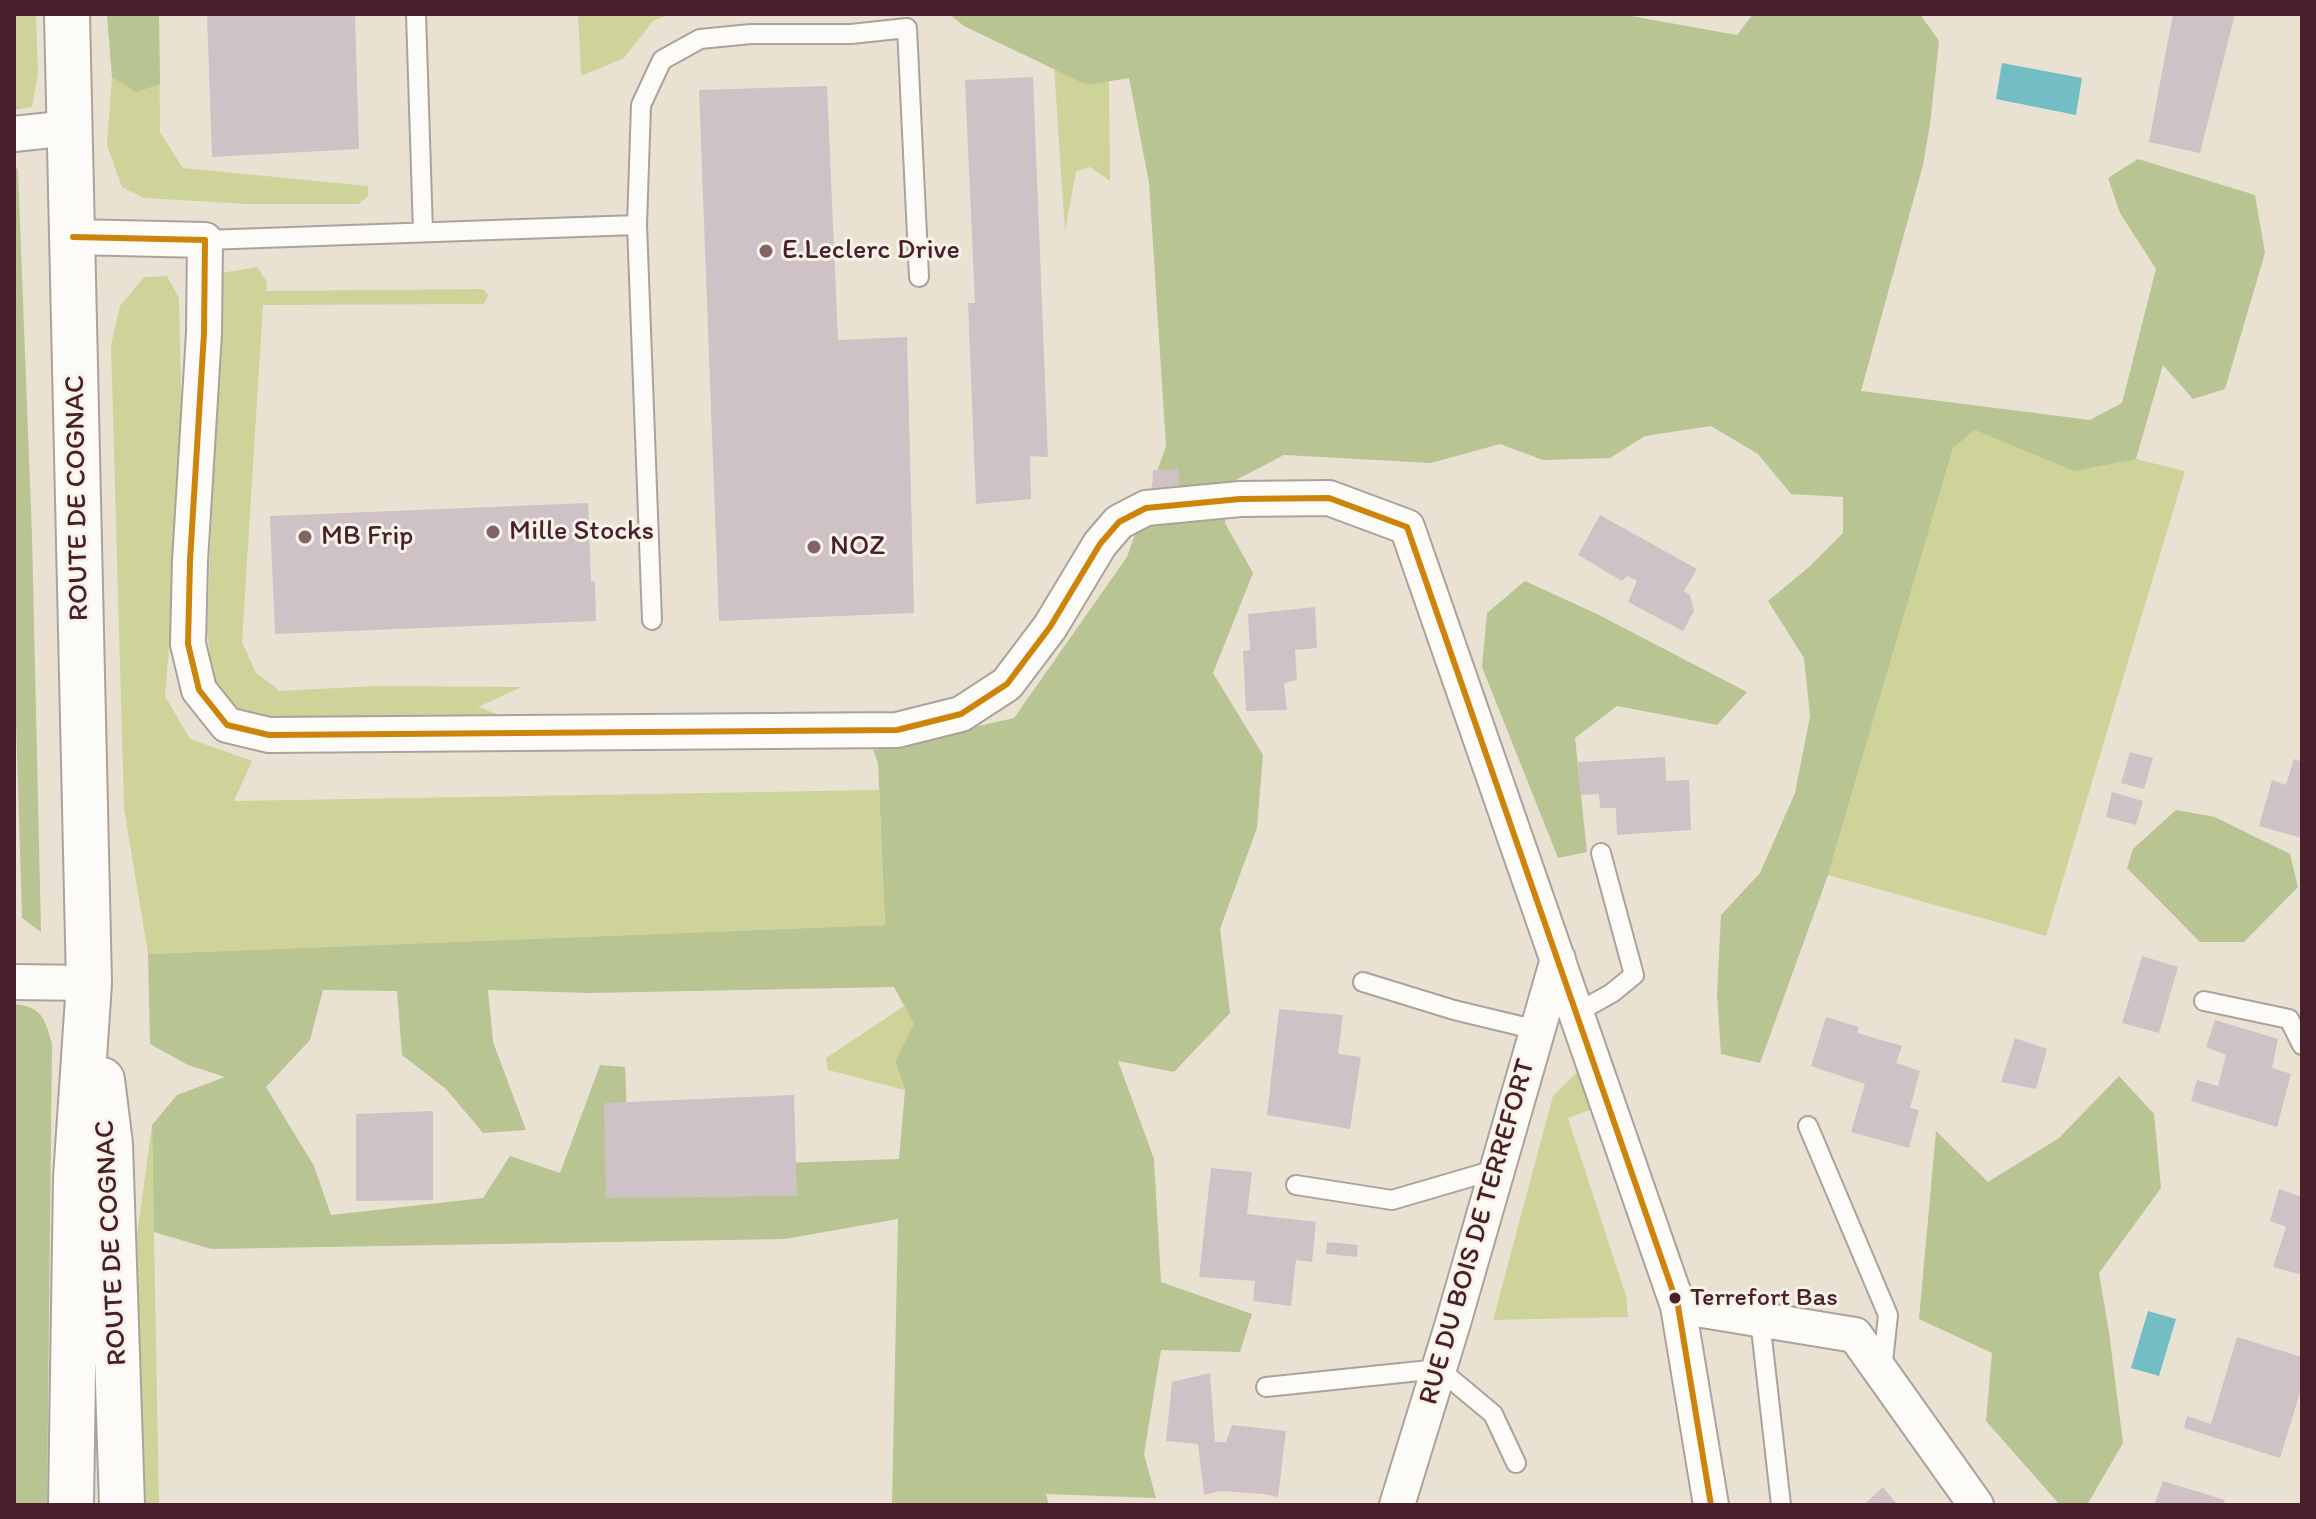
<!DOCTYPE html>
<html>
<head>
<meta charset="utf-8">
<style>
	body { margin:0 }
	#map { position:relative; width:2316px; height:1519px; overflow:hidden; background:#e9e2d3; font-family:Itim,sans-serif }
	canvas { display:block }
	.frame { position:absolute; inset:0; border:16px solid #4a1f2b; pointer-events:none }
</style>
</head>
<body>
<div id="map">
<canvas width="2316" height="1519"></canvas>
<div class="frame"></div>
</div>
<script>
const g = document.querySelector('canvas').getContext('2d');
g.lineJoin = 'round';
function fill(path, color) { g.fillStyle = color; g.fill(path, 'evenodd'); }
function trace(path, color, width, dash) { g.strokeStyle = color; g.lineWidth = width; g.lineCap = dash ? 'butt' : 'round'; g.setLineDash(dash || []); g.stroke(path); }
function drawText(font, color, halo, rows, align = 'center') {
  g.font = font + ' Itim,sans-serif'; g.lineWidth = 6; g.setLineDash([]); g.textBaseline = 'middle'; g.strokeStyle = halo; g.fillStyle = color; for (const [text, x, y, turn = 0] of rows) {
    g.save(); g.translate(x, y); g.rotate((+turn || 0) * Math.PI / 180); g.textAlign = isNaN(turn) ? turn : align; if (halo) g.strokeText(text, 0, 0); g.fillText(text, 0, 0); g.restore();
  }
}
const green = new Path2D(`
	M14,14H36L38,74L32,107L14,110Z
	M107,14H159L160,132L183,168L368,186V197L358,204H247L144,198L122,187L107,145L112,77Z
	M578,14H670L653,21L624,58L581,76Z
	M1054,67L1087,85L1109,81L1110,181L1090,167L1076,171L1065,232Z
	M257,267L267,282L266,291L483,289L488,295L484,304L263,305L242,642L256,673L280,691L375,686L522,687L478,707L505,717L271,728L235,711L213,678L207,630L221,273Z
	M167,276L179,298L183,480L165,696L190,739L252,761L234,801L879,790L885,925L148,954L124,808L111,345L120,306L144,277Z
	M1959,416L2185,471L2046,936L1828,875L1953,448Z
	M904,1006L914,1024L895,1061L905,1090L828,1070L826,1058Z
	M1577,1072L1595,1108L1568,1118L1626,1296L1628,1317L1493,1320L1553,1096Z
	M152,1125L159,1505H140L134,1257Z`);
const forest = new Path2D(`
	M107,14H159L160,84L136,92L112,77Z
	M949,14H1620L1737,35L1753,14H1920L1939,41L1930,124L1923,165L1861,391L2090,420L2122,403L2156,269L2120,213L2108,178L2138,159L2255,195L2265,253L2225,389L2193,399L2163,365L2136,459L2074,471L1975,430L1953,448L1828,875L1760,1063L1721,1054L1717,994L1721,915L1760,873L1795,793L1810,716L1804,658L1768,601L1809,567L1843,533V497L1791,494L1758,454L1711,426L1645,436L1610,458L1543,460L1500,444L1431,463L1284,455L1228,484L1225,523L1253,573L1213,673L1263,755L1257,828L1220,929L1230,1013L1174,1072L1118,1061L1154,1159L1161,1282L1252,1314L1240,1352L1161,1350L1144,1454L1156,1498L1046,1494L1049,1505H892L898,1219L785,1239L211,1249L154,1232L152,1125L177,1095L225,1077L188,1065L150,1044L148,954L885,925L878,763L873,750L1014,718L1127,557L1166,446L1149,183L1129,78L1087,85L964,26ZM894,987L914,1024L895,1061L905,1090L899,1159L784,1163L628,1135L625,1067L600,1065L560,1173L510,1156L483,1198L331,1215L314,1166L266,1087L310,1040L323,990L397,991L402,1055L446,1089L483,1133L526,1130L493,1042L488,990L590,993Z
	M14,162L18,171L32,535L41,932L22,918L14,657Z
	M1525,581L1597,614L1747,692L1717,725L1617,706L1575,738L1587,852L1558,858L1482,667L1487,613Z
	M2176,810L2215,817L2290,854L2298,887L2244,942H2200L2127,868L2133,849Z
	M14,1004C43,1007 45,1019 52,1044L47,1505H14Z
	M2119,1076L2154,1114L2161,1188L2099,1273L2109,1332L2123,1443L2087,1505H2060L1986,1421L1992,1353L1919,1319L1936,1131L1988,1182L2059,1138Z`);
const water = new Path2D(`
	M2002,63L2082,78L2076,115L1996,99Z
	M2148,1311L2176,1319L2159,1376L2131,1368Z`);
const building = new Path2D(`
	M207,14H355L359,149L212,157Z
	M2173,14H2235L2200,153L2149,142Z
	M1033,77L1048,457L1030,456L1031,499L976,504L968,303H975L965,80Z
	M827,86L838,340L907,337L914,613L719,621L699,90Z
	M1178,469L1180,492L1152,493L1153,470Z
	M588,503L591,582L595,581L596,621L275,634L270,516Z
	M1600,515L1697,569L1684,591L1690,595L1694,611L1683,631L1628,602L1637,581L1627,576L1622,581L1578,555Z
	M1315,607L1317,648L1295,650L1297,680L1284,683L1287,710L1246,711L1243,651L1250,650L1248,614Z
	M2130,752L2153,758L2144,789L2121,783Z
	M1665,757L1666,781L1689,780L1691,830L1617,835L1616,808H1600L1599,794L1580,795L1578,762Z
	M2294,759L2302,762V838L2259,826L2272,780L2286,785Z
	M2112,792L2143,801L2136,825L2106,817Z
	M2142,956L2178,967L2159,1033L2122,1023Z
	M1279,1009L1343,1015L1338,1054L1361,1057L1350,1129L1267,1115Z
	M1826,1017L1859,1027L1857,1033L1902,1046L1896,1063L1920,1071L1910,1108L1919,1110L1909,1148L1851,1132L1865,1084L1811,1066Z
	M2215,1020L2278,1039L2272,1068L2291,1074L2277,1127L2191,1101L2197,1080L2218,1086L2226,1055L2206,1047Z
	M2015,1038L2047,1049L2036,1089L2001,1082Z
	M794,1095L797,1196L606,1198L604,1103Z
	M433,1111V1200L356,1201V1114Z
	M1211,1168L1252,1172L1247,1214L1316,1222L1312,1262L1296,1260L1291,1306L1253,1301L1255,1281L1199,1277Z
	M2279,1189L2302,1197V1275L2273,1267L2286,1227L2270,1221Z
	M1327,1242L1358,1245L1357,1257L1326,1254Z
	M2237,1337L2302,1357V1386L2280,1458L2184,1428L2187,1416L2211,1424Z
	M1210,1373L1215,1442H1226L1232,1425L1286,1431L1278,1497L1264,1494L1220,1491L1204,1495L1198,1444L1166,1441L1172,1382Z
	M2163,1481L2225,1500L2223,1505H2154Z
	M1883,1487L1898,1505H1863L1867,1502Z`);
const lane = new Path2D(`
	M416,14L423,232
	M637,225L641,105L662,60L700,39L751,34H851L907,28L919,277
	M205,240L637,225L652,620
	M1363,982L1454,1010L1537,1030
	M2204,1001L2289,1019L2302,1045
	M1576,1013L1612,993L1634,975L1601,853
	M1808,1126L1888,1315L1882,1371
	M1296,1185L1392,1200L1498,1169
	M1760,1320L1781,1505
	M1266,1387L1439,1369L1493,1414L1516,1463`);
const street = new Path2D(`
	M14,134L70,128
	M73,237L205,240L204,333L190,561L188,644L199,690L227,725L269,735L897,730L961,714L1007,684L1050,627L1100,544L1119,522L1146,508L1240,499L1329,498L1407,527L1678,1306L1711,1505
	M14,982L89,983
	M1678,1306L1855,1335L1976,1505
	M1397,1505L1453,1323L1558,959`);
const primary = new Path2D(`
	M67,14L89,983L76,1178L71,1505
	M102,1080L110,1144L122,1505`);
const bus1 = new Path2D(`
	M73,237L205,240L204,333L190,561L188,644L199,690L227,725L269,735L897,730L961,714L1007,684L1050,627L1100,544L1119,522L1146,508L1240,499L1329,498L1407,527L1678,1306L1711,1505`);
const markers = [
	[766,251,8,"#826366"],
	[493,532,8,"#826366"],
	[305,537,8,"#826366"],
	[814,547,8,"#826366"],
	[1675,1298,7,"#4a1f2b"]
];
const busNames = [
	["Terrefort Bas",1690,1298]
];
const poiNames = [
	["E.Leclerc Drive",782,251],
	["Mille Stocks",509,532],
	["MB Frip",321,537],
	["NOZ",830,547]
];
const streetNames = [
	["ROUTE DE COGNAC",78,498,-91],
	["RUE DU BOIS DE TERREFORT",1478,1232,-74],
	["ROUTE DE COGNAC",112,1243,-93]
];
fill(green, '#ced399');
fill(forest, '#b9c493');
fill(water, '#73bec4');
fill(building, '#cec2c7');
trace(lane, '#aba29b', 22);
trace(street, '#aba29b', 38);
trace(primary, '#aba29b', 48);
trace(lane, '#fcfbf8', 18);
trace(street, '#fcfbf8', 34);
trace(primary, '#fcfbf8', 44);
trace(bus1, '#cc840b', 6);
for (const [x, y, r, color] of markers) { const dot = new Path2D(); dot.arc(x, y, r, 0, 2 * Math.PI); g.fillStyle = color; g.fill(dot); trace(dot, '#f7f3e8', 3); }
drawText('26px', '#4a1f2b', '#f7f3e8', busNames, 'left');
drawText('28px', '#4a1f2b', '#f7f3e8', poiNames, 'left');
drawText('28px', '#4a1f2b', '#f7f3e8', streetNames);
</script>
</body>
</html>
